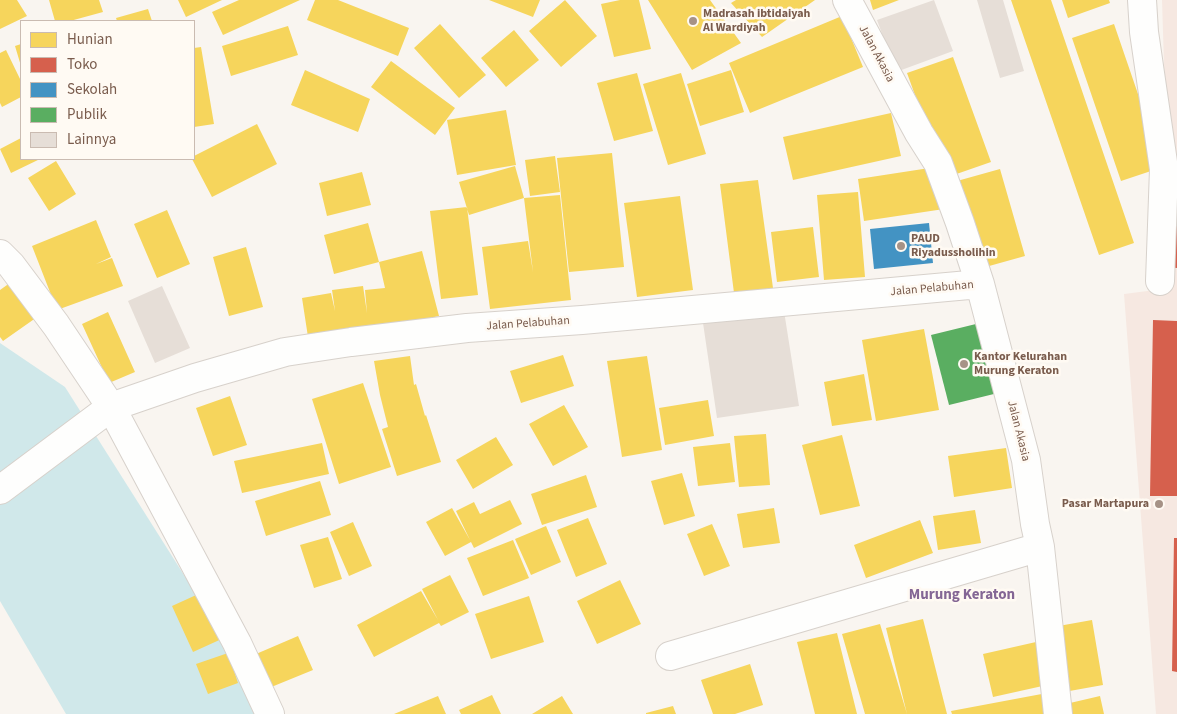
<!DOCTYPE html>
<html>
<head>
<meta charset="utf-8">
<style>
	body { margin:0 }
	#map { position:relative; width:1177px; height:714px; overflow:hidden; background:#f9f5f0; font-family:"Source Sans 3",sans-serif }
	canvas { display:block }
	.legend { position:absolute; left:20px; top:20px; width:175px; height:140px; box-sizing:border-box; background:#fffaf3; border:1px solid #cabbb1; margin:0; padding:6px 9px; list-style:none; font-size:15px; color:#7a5c4d }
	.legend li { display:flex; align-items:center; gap:10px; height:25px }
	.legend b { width:25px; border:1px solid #cabbb1 }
</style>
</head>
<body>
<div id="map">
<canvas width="1177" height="714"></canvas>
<ul class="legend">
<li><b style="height:14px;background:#f6d55c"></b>Hunian</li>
<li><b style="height:14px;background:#d6604d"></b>Toko</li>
<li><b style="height:14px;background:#4393c3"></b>Sekolah</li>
<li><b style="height:14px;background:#5aae61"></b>Publik</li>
<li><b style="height:14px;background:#e6ded7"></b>Lainnya</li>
</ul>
</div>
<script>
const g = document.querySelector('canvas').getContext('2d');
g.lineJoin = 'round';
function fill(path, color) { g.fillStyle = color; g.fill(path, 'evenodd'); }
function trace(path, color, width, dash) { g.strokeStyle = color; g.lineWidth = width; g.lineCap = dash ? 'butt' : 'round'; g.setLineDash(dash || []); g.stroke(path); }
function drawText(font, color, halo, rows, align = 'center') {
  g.font = font + ' "Source Sans 3",sans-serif'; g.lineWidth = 5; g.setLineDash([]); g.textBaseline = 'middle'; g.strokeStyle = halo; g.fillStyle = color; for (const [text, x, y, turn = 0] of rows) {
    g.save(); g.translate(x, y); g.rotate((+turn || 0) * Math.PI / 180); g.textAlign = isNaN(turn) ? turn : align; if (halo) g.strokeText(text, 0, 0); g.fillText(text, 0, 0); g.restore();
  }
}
const commercial = new Path2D(`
	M1162,0H1177V714H1156L1124,294L1171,288Z`);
const water = new Path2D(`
	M0,343L65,387L196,594L257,714H66L0,601Z`);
const homes = new Path2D(`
	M0,0H17L27,16L0,29Z
	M49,0H99L103,12L70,21H55Z
	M178,0H222L186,17Z
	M239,0H300L223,35L212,12Z
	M315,0H338L409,28L398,56L307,20Z
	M489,0H540L533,17Z
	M565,0L597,36L561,67L529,31Z
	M620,0H639L651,49L614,57L601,4Z
	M648,0H710L741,43L692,70Z
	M736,0H815L762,37L731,3Z
	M870,0H899L873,10Z
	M1011,0H1051L1134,243L1099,255Z
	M1062,0H1109L1110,3L1068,18Z
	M148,9L152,21H117L116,18Z
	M842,16L863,67L750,113L729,63Z
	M440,24L486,75L459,98L414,48Z
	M1114,24L1163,167L1121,181L1072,38Z
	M288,26L298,55L231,76L222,46Z
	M514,30L539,60L506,87L481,58Z
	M21,44V66L15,46Z
	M201,47L214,124L194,127V48Z
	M6,50L21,81V97L2,107L0,103V53Z
	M953,57L991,162L945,178L907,73Z
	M391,61L455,108L435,135L371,87Z
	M305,70L370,99L358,132L291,105Z
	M731,70L744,112L700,126L687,84Z
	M637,73L653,131L614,141L597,83Z
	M681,73L706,154L668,165L643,84Z
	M506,110L516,165L457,175L447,120Z
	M891,113L901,156L793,180L783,137Z
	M257,124L277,164L212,197L192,159H194V156Z
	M21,138V159H40L11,173L0,149Z
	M612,153L624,267L569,272L557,158Z
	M555,156L560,192L530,196L525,160Z
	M56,161L76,194L49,211L28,178Z
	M515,166L524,198L469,215L459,182Z
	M936,167L944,209L864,221L858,179Z
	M1000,169L1025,256L982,268L957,181Z
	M362,172L371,205L327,216L319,183Z
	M758,180L773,288L734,293L720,184Z
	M858,192L865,277L824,280L817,195Z
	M560,195L571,300L490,309L482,247L528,241L533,272L524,198Z
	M680,196L693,290L637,297L624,203Z
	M467,207L478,295L441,299L430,211Z
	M167,210L190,264L157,278L134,224Z
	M96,220L111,257L96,264L112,258L123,286L57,310L32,246Z
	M368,223L379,262L334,274L324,235Z
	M813,227L819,277L777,282L771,232Z
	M246,247L263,307L229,316L213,257Z
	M422,251L439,316L395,326L308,337L302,298L331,293L335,311L332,290L363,286L367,313L365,290L385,288L379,262Z
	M14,280L40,315L3,341L0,337V290Z
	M108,312L135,372L109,383L82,324Z
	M924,329L939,410L876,421L862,340Z
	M563,355L574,386L521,403L510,371Z
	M410,356L414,385L416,384L425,416L426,415L441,462L397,476L382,429L388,427L380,395L374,361Z
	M647,356L662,450L622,457L607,361Z
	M864,374L872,420L832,426L824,382Z
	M363,383L391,467L339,484L312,399Z
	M230,396L247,445L213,456L196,408Z
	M708,400L714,436L665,445L659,408Z
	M564,405L588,447L553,466L529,424Z
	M766,434L770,485L739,487L734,436Z
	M842,435L860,506L820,515L802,445Z
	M496,437L513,465L473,489L456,460Z
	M322,443L329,474L242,493L234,461Z
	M730,443L735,482L698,486L693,447Z
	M1006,448L1012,488L954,497L948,456Z
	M682,473L695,516L664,525L651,481Z
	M586,475L597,507L542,525L531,494Z
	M320,481L331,515L266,536L255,501Z
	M510,500L522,524L474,548L471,542L445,556L426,522L452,508L470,540L456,511L474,502L480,514Z
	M774,508L780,543L743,548L737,514Z
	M975,510L981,543L938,550L933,516Z
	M588,518L607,564L576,577L557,530Z
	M920,520L933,553L866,578L854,545Z
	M353,522L372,566L349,576L330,532Z
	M712,524L730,566L704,576L687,534Z
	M546,526L561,562L531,575L515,539Z
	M328,537L342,579L314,588L300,545Z
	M513,540L529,578L483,596L467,558Z
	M450,575L469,612L441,626L439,623L374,657L357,625L421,591L438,620L422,589Z
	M620,580L641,624L597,644L577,601Z
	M205,591L226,637L193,652L172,606Z
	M529,596L544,642L491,659L475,614Z
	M923,619L947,714H907L886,628Z
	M1092,620L1103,685L1064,692L1053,627Z
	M880,624L907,714H865L842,634Z
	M837,633L857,714H815L797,642Z
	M298,636L313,670L264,690L249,657Z
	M1036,642L1047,685L993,697L983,654Z
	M228,653L238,683L208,694L196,664Z
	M750,664L763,705L735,714H713L701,680Z
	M1047,693L1051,714H952L951,711Z
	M492,695L501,714H461L459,710Z
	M438,696L446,714H394Z
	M562,696L573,714H532Z
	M1100,696L1104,714H1072L1070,703Z
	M673,706L676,714H646V713Z`);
const shops = new Path2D(`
	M1177,184V268L1166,267Z
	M1153,320L1177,321V496H1150Z
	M1174,538H1177V672L1172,671Z`);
const schools = new Path2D(`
	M929,223L933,263L874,269L870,229Z`);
const public = new Path2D(`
	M980,323L998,393L949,405L931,335Z`);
const building = new Path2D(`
	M934,0L953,51L896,72L877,20Z
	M977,0H1003L1024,71L1000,78Z
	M162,286L190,348L155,363L128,301Z
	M784,311L799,406L717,418L703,323Z`);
const minor = new Path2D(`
	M847,0L919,133L938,163L960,223L980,284L1026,460L1035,524L1040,547L1058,714
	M1142,0L1144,32L1164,169L1160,281
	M0,254L11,265L56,325L111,407L237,643L270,714
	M111,407L195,378L285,352L351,342L467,328L582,320L980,284
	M670,656L1040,547`);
const tertiary = new Path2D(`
	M0,490L111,407`);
const markers = [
	[693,21,5,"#a69286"],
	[901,246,5,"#a69286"],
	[964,364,5,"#a69286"],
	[1159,504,5,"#a69286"]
];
const poiNames = [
	["Madrasah ibtidaiyah",703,14],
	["Al Wardiyah",703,28],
	["PAUD",911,239],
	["Riyadussholihin",911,253],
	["Kantor Kelurahan",974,357],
	["Murung Keraton",974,371],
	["Pasar Martapura",1149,504,"right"]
];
const streetNames = [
	["Jalan Akasia",876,54,62],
	["Jalan Pelabuhan",932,289,-5],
	["Jalan Pelabuhan",528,324,-4],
	["Jalan Akasia",1018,431,76]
];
const quarterNames = [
	["Murung Keraton",962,596]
];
fill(commercial, '#f6e8e1');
fill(water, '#d0e8ea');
fill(homes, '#f6d55c');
fill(shops, '#d6604d');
fill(schools, '#4393c3');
fill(public, '#5aae61');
fill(building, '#e6ded7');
trace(minor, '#d7d1cb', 30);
trace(tertiary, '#d7d1cb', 30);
trace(minor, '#fefefd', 28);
trace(tertiary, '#fefefd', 28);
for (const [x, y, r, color] of markers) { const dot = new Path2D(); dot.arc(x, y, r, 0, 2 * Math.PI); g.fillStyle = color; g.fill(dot); trace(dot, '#fffaf3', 2); }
drawText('bold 12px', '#7a5c4d', '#fffaf3', poiNames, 'left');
drawText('12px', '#7a5c4d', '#fffaf3', streetNames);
drawText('bold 15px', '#846695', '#fffaf3', quarterNames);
</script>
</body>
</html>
